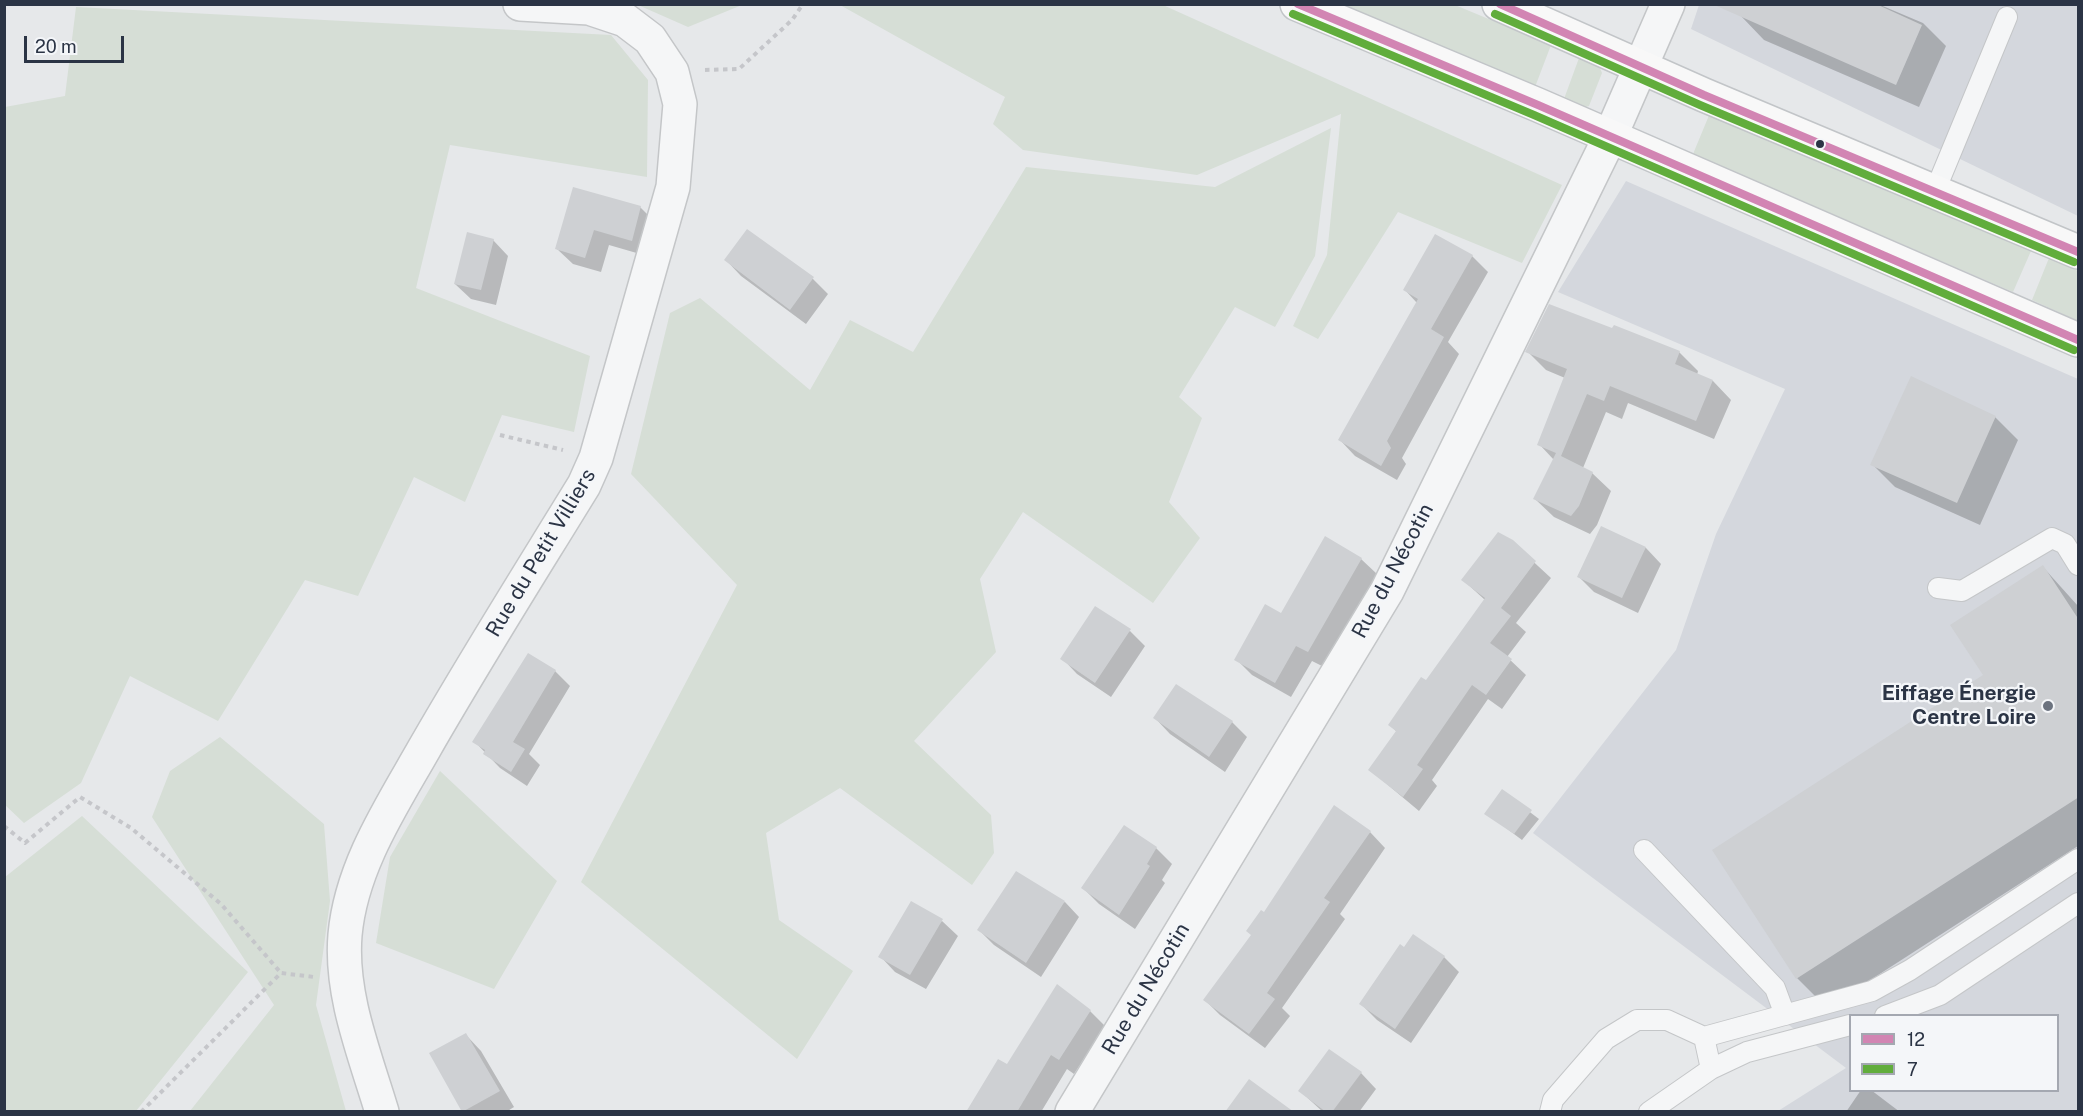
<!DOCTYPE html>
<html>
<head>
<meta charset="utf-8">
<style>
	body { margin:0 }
	#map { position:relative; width:2083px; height:1116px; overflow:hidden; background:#e6e8ea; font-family:"Public Sans",sans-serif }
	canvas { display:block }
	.frame { position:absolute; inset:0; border:6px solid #2b3445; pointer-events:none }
	.legend { position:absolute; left:1849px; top:1014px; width:210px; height:78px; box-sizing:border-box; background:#f4f6f9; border:2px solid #a4a8b1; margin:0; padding:8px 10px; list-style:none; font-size:18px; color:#2b3445 }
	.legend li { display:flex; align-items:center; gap:12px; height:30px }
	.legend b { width:30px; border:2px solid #a4a8b1 }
	.scale { position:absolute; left:24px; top:36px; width:100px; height:27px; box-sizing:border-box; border:3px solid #2b3445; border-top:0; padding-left:8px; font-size:18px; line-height:21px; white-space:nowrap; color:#2b3445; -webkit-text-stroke:4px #f4f6f9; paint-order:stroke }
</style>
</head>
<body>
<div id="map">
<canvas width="2083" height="1116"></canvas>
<div class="frame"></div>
<ul class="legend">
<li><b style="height:8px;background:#d285b3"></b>12</li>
<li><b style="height:8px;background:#61ad3c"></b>7</li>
</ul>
<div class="scale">20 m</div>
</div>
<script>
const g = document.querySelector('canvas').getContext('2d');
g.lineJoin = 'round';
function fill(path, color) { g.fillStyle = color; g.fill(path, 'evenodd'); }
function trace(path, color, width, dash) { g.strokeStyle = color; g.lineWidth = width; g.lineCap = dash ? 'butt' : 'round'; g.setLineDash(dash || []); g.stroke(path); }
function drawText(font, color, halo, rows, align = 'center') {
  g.font = font + ' "Public Sans",sans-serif'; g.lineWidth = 4.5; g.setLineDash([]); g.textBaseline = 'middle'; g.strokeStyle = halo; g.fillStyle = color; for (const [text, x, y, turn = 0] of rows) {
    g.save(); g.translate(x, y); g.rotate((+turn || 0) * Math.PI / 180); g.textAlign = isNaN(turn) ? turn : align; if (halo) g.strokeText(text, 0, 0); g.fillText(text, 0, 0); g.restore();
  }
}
const built = new Path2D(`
	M1699,5H2078V216L1691,29Z
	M1626,181L2078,379V1111H1778L1846,1068L1533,833L1676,650L1716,534L1785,389L1558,292ZM1850,1016H2058V1090H1850Z`);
const green = new Path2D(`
	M638,5H742L688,27Z
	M840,5H1163L1562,185L1522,263L1398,212L1318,339L1293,326L1327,255L1341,114L1197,175L1023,150L993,124L1005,97Z
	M1339,5H1455L1551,45L1535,87Z
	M76,7L611,35L648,80L647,177L450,145L416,288L590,356L574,432L502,415L465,502L414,477L358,596L305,580L218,721L130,676L81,783L24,823L4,804L5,107L65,96Z
	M1579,58L1599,66L1602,73L1589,106L1582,108L1564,99Z
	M1710,113L2031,251L2013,292L1693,154Z
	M1331,128L1315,256L1275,327L1235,307L1179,397L1202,418L1169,502L1200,538L1153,603L1023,512L980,579L996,652L914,741L991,815L994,853L972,885L840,788L766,833L779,920L853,971L797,1059L581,882L737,585L631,474L670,313L700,298L810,390L850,320L913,352L1026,167L1215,187Z
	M2049,258L2078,271V321L2032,300Z
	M220,737L324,824L330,901L316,1005L346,1111H190L274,1005L152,817L170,771Z
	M440,771L557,881L494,989L376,943L390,857Z
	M82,816L248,972L136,1111H5V877Z`);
const shadow = new Path2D(`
	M1746,4H1878L1923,23L1946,46L1919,107L1764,40L1741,16Z
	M574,189L640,207L656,223L647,256L609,245L601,272L573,264L557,249Z
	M1436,236L1472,256L1488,272L1448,342L1459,354L1402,458L1406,464L1397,480L1355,456L1340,440L1417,303L1405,290Z
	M493,240L508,256L496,305L471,299L455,284Z
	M726,260L813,279L828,294L806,324L741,276Z
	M1527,351L1679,352L1698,371L1697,375L1713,381L1731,400L1714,439L1628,403L1622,419L1606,412L1583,468L1592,473L1611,491L1597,525L1590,534L1554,517L1535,499L1554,460L1539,444L1565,378L1546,370Z
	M1995,417L2018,440L1980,525L1895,487L1872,464Z
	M1601,528L1646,548L1661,564L1638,613L1594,592L1578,576Z
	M1512,542L1551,578L1516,623L1526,632L1507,657L1526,675L1502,709L1488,699L1432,780L1437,786L1419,811L1370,770L1397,732L1390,725L1426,682L1485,600L1463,580Z
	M1361,559L1377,574L1324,667L1312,661L1291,697L1252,675L1236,659L1281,615Z
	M2043,567L2078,606V846L1827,1008L1797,978L1714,850L1985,676Z
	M1130,631L1145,646L1111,697L1077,674L1062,658Z
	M555,671L570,686L529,754L540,765L527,786L500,768L474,741Z
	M1155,718L1232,722L1247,737L1225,772L1170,734Z
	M1502,791L1539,819L1522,840L1486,813Z
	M1124,827L1156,848L1172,864L1162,880L1165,883L1135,929L1099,904L1083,888Z
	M1370,832L1385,848L1340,914L1345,919L1282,1008L1290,1016L1265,1048L1220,1015L1205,1000L1252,935Z
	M1065,902L1079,917L1041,977L994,945L979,930Z
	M942,921L958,936L926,989L895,972L880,956Z
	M1444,957L1459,972L1411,1043L1377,1020L1361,1004Z
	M1090,1011L1105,1026L1074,1074L1067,1069L1041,1112H968L1007,1067Z
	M466,1035L481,1051L514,1107L506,1112H464L431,1053Z
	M1361,1073L1376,1089L1359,1112H1323L1300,1091Z
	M1861,1090H1871L1900,1112H1846Z`);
const building = new Path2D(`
	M1712,4H1876L1922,25L1896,85Z
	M573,187L641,206L632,241L594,230L585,258L555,249Z
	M747,229L814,277L790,310L724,260Z
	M467,232L494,239L481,290L454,284Z
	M1435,234L1473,255L1431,329L1444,337L1387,441L1391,448L1381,466L1338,440L1418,299L1403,290Z
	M1549,304L1612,328L1614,325L1680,351L1675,364L1713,380L1696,421L1610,386L1604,401L1587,394L1561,456L1593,472L1579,506L1571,516L1533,499L1556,453L1537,445L1567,369L1525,352Z
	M1911,376L1996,416L1957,503L1870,465Z
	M1601,526L1646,547L1622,598L1577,577Z
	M1498,532L1513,540L1536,561L1501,608L1511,616L1490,643L1512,659L1486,695L1472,685L1417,765L1423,769L1403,797L1368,770L1396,731L1388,725L1421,677L1426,680L1485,598L1461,580Z
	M1325,536L1362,558L1308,652L1296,646L1275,683L1234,660L1265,604L1281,613Z
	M2043,565L2079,620V797L1796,979L1712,850L1983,675L1950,625Z
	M1095,606L1131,629L1095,683L1060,659Z
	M528,653L556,670L513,742L525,749L511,772L483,754L485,750L472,742Z
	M1176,684L1233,721L1209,757L1153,718Z
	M1502,789L1532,810L1514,834L1484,814Z
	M1334,805L1371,831L1324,898L1330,902L1267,993L1275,999L1249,1034L1203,1000L1251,935L1246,931L1261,910L1264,912Z
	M1124,825L1157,847L1147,864L1150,866L1119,915L1081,888Z
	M1016,871L1065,901L1026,963L977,930Z
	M911,901L943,919L910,975L878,957Z
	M1413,934L1445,956L1395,1029L1359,1004L1400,944L1404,947Z
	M1057,984L1091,1010L1059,1060L1051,1055L1017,1112H966L998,1059L1007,1064Z
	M466,1033L500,1091L462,1112L429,1053Z
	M1329,1049L1362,1072L1332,1112H1326L1298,1091Z
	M1249,1079L1294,1112H1225Z`);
const path = new Path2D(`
	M705,70L739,69L792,20L803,4
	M500,435L563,450
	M4,826L25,843L80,797L131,828L221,904L281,973
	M141,1112L281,973L314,977`);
const service = new Path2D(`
	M1935,191L2007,17
	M1938,588L1962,591L2052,538L2065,544L2078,565
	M1644,850L1775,988L1785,1015
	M1885,1016L1940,995L2078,903
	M1711,1069L1747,1052L1850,1025
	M1550,1112L1553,1100L1606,1039L1637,1020H1667L1704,1037L1872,991L1910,970L2078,859
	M1649,1112L1711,1069L1704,1037`);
const minor = new Path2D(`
	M382,1112C365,1055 340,995 345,935C351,867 391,807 424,749C475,660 530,573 584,485L596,458L673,187L680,104L672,72L650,39L625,20L589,8L520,4
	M1072,1112L1387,591L1610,137`);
const tertiary = new Path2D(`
	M1610,137L1668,4`);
const primary = new Path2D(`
	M1297,4L1538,105L2078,340
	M1499,4L1704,95L2078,252`);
const bus1 = new Path2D(`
	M1298,4L1538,105L2078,340
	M1500,4L1704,95L2078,252`);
const bus2 = new Path2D(`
	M1293,14L1534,115L2074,350
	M1495,14L1700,105L2074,262`);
const markers = [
	[1820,144,5,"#2b3445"],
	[2048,706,6,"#6c737f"]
];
const streetNames = [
	["Rue du Petit Villiers",541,553,-59],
	["Rue du Nécotin",1393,571,-62],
	["Rue du Nécotin",1146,989,-59]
];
const poiNames = [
	["Eiffage Énergie",2036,694],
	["Centre Loire",2036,718]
];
fill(built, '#d4d7dd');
fill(green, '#d6ded6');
fill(shadow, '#0003');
fill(building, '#ced0d3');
trace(service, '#c4c6c8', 22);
trace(minor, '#c4c6c8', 36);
trace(tertiary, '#c4c6c8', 36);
trace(primary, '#c2c5c8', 36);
trace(path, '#c5c6ca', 4, [4.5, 4.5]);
trace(service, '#f5f6f7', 20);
trace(minor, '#f5f6f7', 33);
trace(tertiary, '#f5f6f7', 33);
trace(primary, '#f8f8f8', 33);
trace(bus1, '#d285b3', 8);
trace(bus2, '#61ad3c', 8);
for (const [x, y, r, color] of markers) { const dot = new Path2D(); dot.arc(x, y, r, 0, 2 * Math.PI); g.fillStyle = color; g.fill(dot); trace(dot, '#f4f6f9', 2); }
drawText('21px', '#2b3445', '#f4f6f9', streetNames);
drawText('bold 21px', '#2b3445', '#f4f6f9', poiNames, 'right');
</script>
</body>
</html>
